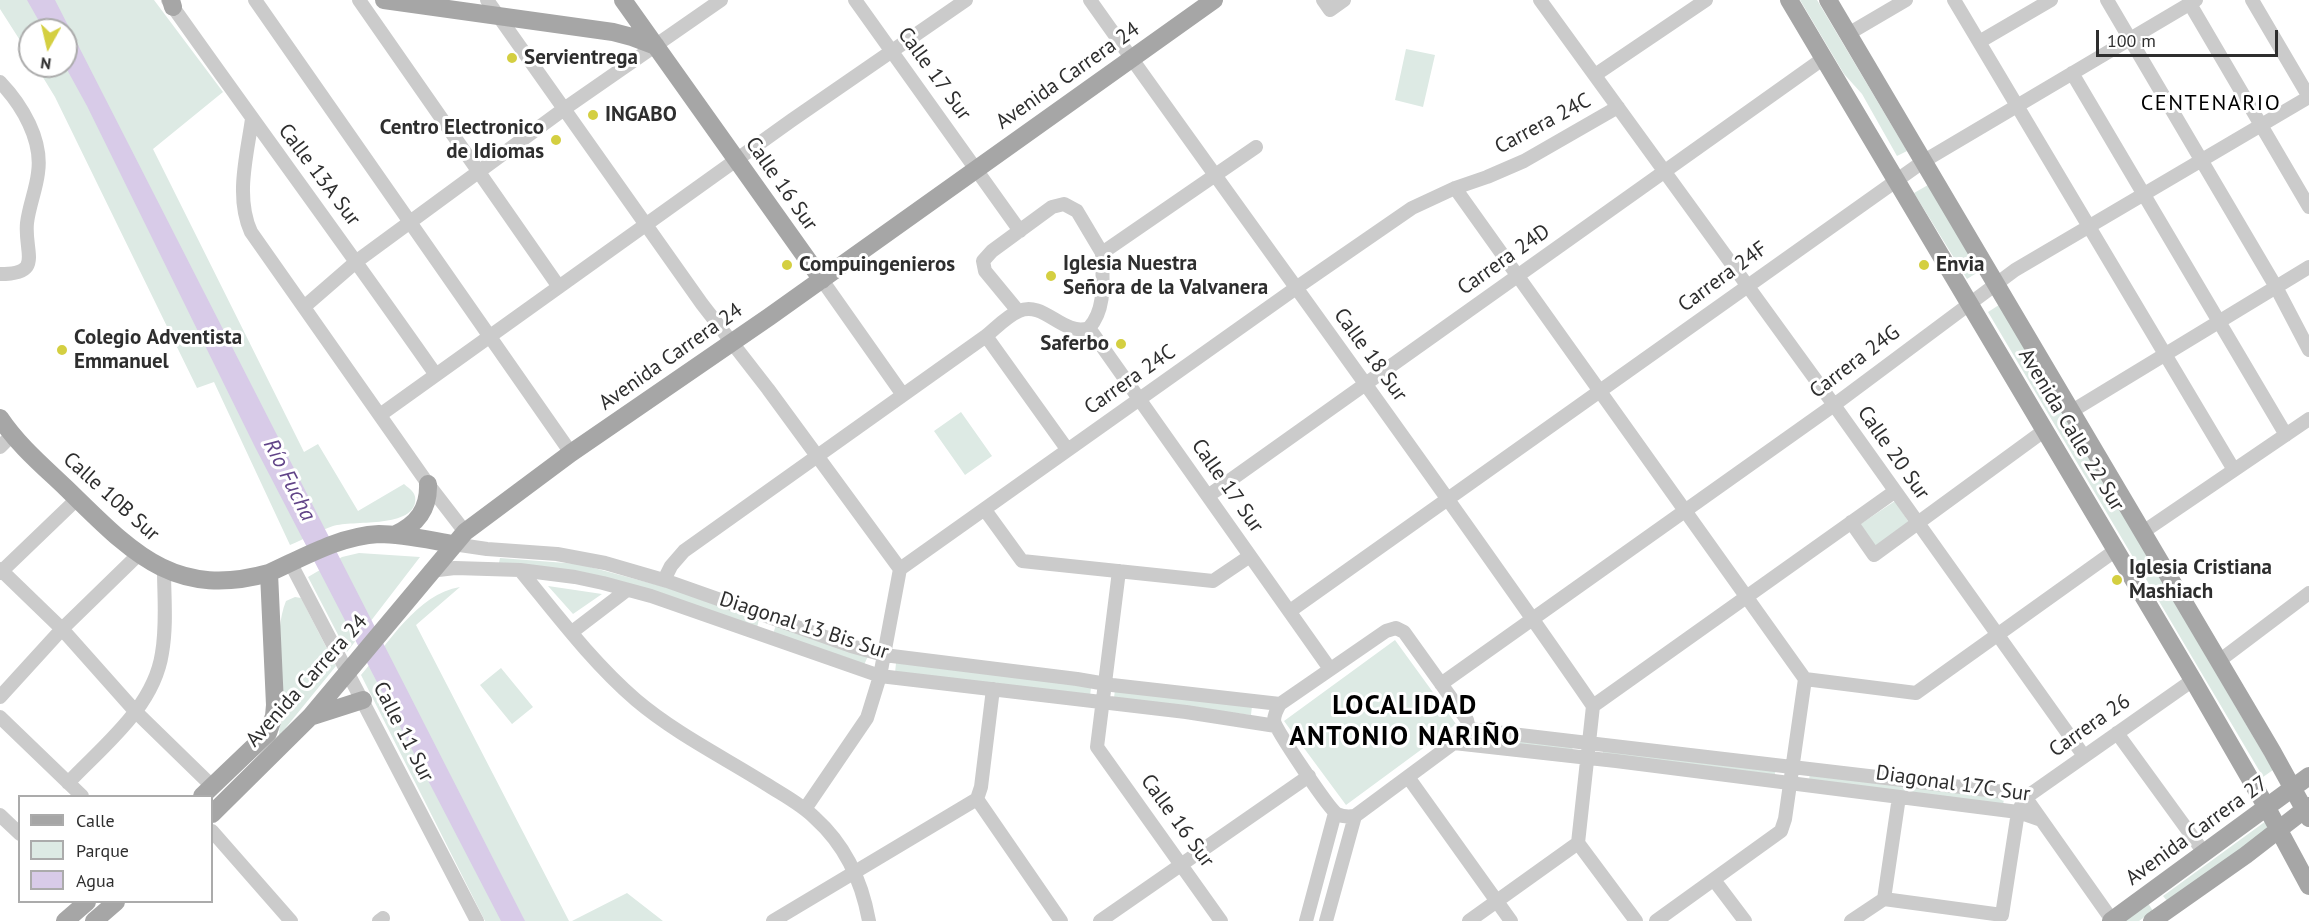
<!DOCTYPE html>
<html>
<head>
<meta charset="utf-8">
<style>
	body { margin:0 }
	#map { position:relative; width:2309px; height:921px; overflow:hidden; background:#fff; font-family:"PT Sans",sans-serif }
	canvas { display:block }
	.legend { position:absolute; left:18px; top:795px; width:195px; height:108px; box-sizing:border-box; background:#fff; border:2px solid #ababab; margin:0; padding:8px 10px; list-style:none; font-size:18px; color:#2e2e2e }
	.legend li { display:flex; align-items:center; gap:12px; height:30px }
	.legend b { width:30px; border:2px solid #ababab }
	.north { position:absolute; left:18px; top:18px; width:60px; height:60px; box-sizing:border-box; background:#fff; border:2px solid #ababab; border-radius:50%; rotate:188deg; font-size:16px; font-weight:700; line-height:24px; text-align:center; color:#2e2e2e }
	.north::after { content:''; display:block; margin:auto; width:21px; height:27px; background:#d4cf41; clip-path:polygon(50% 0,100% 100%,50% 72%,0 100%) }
	.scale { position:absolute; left:2096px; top:30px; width:182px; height:27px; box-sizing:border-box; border:3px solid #2e2e2e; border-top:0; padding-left:8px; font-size:18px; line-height:21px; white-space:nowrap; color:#2e2e2e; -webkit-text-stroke:4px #fff; paint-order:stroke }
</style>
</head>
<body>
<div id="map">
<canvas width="2309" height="921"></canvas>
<ul class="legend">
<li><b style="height:8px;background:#a6a6a6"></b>Calle</li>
<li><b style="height:16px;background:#ddeae4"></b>Parque</li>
<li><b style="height:16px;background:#d8cbe8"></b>Agua</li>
</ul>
<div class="north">N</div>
<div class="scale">100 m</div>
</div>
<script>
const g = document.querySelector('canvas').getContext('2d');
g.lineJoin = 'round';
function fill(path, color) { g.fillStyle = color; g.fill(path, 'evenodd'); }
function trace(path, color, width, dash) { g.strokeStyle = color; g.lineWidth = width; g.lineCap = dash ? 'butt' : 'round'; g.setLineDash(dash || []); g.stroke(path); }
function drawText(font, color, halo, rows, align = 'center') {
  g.font = font + ' "PT Sans",sans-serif'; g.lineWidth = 6; g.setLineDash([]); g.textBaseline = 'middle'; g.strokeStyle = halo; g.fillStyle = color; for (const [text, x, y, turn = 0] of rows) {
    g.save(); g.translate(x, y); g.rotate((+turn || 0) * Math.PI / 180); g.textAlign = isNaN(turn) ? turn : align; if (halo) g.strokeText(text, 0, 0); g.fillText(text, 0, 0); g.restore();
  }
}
const green = new Path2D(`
	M0,0H154L223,92L153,149L304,452L318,444L358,511L404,484C411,490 417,493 415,503C409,528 354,520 333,526C319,531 304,539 290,545L214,382L197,388L55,97L36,66H66V30H30V56L0,9Z
	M1800,0H1817L1907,151L1897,156L1862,94L1844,74Z
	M1406,49L1435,55L1423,107L1395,100Z
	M1928,185L1980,271L1967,279L1914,193Z
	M1999,305L2273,770L2263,777L1988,312Z
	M961,412L992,456L965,475L934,431Z
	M1895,501L1910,524L1875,548L1859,525Z
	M359,553L420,557L347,652L308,577L342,557Z
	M500,558L579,564L676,590L759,619L757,628L499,563Z
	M548,586L602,594L573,614Z
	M460,587L416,625L569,921H485L361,675C388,644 417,594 460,587Z
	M295,597L301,598L336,666L279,736C283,697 272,634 286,601Z
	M776,625L868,656L864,665L773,634Z
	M1395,640L1456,724L1346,805L1284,721Z
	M896,663L1091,687L1090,697L895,673Z
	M501,668L533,707L512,724L480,685Z
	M1115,689L1252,706L1251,715L1114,698Z
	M1484,734L1573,744L1572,753L1483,743Z
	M1604,746L1776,768L1774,779L1602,758Z
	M1810,772L2004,798L2003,806L1809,781Z
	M2266,821L2269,828L2168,902L2163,896Z
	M627,893L663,921H572Z
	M2148,903L2153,911L2139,921H2124Z`);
const water = new Path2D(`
	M27,0H55L525,921H501L255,447L87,106L65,66L66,30H44Z`);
const minor = new Path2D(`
	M168,0C257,126 348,249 436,375
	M255,0L571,453
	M359,0L559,287
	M487,0L702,304L768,389L900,569
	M855,0L1020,231
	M1090,0C1257,236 1429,468 1593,706L1578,843
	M1323,0L1330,10L1344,0
	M1540,0L1834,405L2084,756
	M1954,0L2234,470
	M2107,0L2276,287L2309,350
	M2190,4L2309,207
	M1848,34L1906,0
	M1979,42L2051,0
	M2072,73L2286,435
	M1595,75L1706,0
	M0,82C22,105 43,140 38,173C36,190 29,206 27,223C24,253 44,274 0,274
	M252,119C247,155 235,197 251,232L428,484L465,532
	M1455,188L1805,679
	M1102,253L1256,147
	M822,280L903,395
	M304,307L357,261L564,109L721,0
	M1018,311L985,271L983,261L992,251L1052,207L1064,204L1077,211L1102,253
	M1089,328L1330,669
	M1089,328C1107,308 1102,278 1102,253
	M986,336L1067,449
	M2072,411L2309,267
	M380,415L792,120L966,0
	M0,447L12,435
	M1208,496L1824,58
	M985,510L1022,561L1213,581L1250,556
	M1851,522L1874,555L2045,430
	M2143,532L2309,419
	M453,544L487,549L557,554L605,563L667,581L851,646L884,655L1077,679L1112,685L1280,704
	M291,564L477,921
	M0,569L62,629L135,711L213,787
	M520,570C557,615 592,662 636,700C675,733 723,757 766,784C783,795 801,804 815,818C845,845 862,882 869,921
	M430,571L455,568L520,570L575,577L603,583L651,596L880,676L1186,712L1276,726
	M1119,571L1097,747L1221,921
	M0,573L77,499
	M664,580L671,566L684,551L986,336C996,328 1007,316 1019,311C1044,300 1063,337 1089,328
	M1290,611L1924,161L2196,0
	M572,632L627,590
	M2219,661L2309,593
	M1805,679L1916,693L2116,550
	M1441,684L1834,405L2015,270L2309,97L2252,0
	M0,697L62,629L138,555
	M1593,706L1894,492
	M0,717L82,796
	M1469,729L2013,793L2028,801L2112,920
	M2117,733L2205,854
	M1454,743L1616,761L2018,812L2041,820
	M1408,777L1511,921
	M68,783C104,745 154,707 162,653C167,625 164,597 164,569
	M977,799L1061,921
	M805,809L867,718L880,676L900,569L1296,288L1412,208L1455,188L1487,177L1524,161L1618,107
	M0,815L20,834
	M1355,816C1349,817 1343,817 1337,814C1329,809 1276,730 1274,721C1274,714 1277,709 1280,704L1386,631L1396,628L1404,632L1467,720L1469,729
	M1355,816L1459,739
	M212,831L291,921
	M1578,843L1636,921
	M1714,880L1745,921
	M1884,899L2002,915
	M1884,899L1899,797
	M2002,915L2018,812L2025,798L2193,680
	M379,921L383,918
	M773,921L977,799L981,787L993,689
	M1100,921L1309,776
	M1306,921L1335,813
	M1326,921L1355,816
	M1469,921L1578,843
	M1656,921L1781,831L1785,819L1805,679
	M1851,921L1884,899`);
const major = new Path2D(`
	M171,0L173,7
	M384,0L613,32L632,37L656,46
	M623,0L822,280
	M1789,0L2193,680L2267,808L2309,886
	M1828,0L2272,751L2309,818
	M0,418C18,445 43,466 66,488C130,550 172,600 269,573C304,557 340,536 379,534C403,534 429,540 453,544
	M394,535C417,525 429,509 428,484
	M310,717L363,700
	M202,796L268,733L274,716L275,705L269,573
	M212,814L310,717L465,532L571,453L769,317L1214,0
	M65,921L87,902
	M94,921L116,902
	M2111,921L2309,776
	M2152,921L2246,855L2309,806`);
const markers = [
	[512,58,6,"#d4cf41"],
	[593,115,6,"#d4cf41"],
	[556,140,6,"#d4cf41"],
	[787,265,6,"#d4cf41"],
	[1924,265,6,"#d4cf41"],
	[1051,276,6,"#d4cf41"],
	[1121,344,6,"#d4cf41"],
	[62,350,6,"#d4cf41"],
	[2117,580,6,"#d4cf41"]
];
const poiNames = [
	["Servientrega",524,58],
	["INGABO",605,115],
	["Centro Electronico",544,128,"right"],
	["de Idiomas",544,152,"right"],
	["Iglesia Nuestra",1063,264],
	["Señora de la Valvanera",1063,288],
	["Compuingenieros",799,265],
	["Envia",1936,265],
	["Colegio Adventista",74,338],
	["Emmanuel",74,362],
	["Saferbo",1109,344,"right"],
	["Iglesia Cristiana",2129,568],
	["Mashiach",2129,592]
];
const streetNames = [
	["Calle 17 Sur",934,74,54],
	["Avenida Carrera 24",1068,76,-35],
	["Carrera 24C",1543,124,-28],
	["Calle 13A Sur",319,175,53],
	["Calle 16 Sur",781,184,55],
	["Carrera 24D",1504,260,-35],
	["Carrera 24F",1723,277,-36],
	["Calle 18 Sur",1370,355,54],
	["Avenida Carrera 24",671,357,-35],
	["Carrera 24G",1855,362,-37],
	["Carrera 24C",1130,380,-35],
	["Avenida Calle 22 Sur",2071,430,59],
	["Calle 20 Sur",1893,453,55],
	["Calle 17 Sur",1227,486,55],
	["Calle 10B Sur",111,497,42],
	["Diagonal 13 Bis Sur",804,626,18],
	["Avenida Carrera 24",307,681,-48],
	["Carrera 26",2090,726,-35],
	["Calle 11 Sur",403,732,63],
	["Diagonal 17C Sur",1953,784,8],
	["Calle 16 Sur",1177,821,54],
	["Avenida Carrera 27",2197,831,-36]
];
const neighbourhoodNames = [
	["CENTENARIO",2211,104]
];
const waterNames = [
	["Río Fucha",289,480,63]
];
const districtNames = [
	["LOCALIDAD",1405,706],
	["ANTONIO NARIÑO",1405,737]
];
fill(green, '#ddeae4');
fill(water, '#d8cbe8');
trace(minor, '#cbcbcb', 14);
trace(major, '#a6a6a6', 18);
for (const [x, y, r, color] of markers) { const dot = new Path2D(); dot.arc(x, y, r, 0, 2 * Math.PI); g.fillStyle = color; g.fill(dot); trace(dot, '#fff', 2); }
drawText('bold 21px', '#2e2e2e', '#fff', poiNames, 'left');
drawText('21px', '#2e2e2e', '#fff', streetNames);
g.letterSpacing = '1.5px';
drawText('22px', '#000', '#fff', neighbourhoodNames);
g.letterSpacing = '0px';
drawText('italic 22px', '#614488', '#fff', waterNames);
g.letterSpacing = '1.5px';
drawText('bold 27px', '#000', '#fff', districtNames);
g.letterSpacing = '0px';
</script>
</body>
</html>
